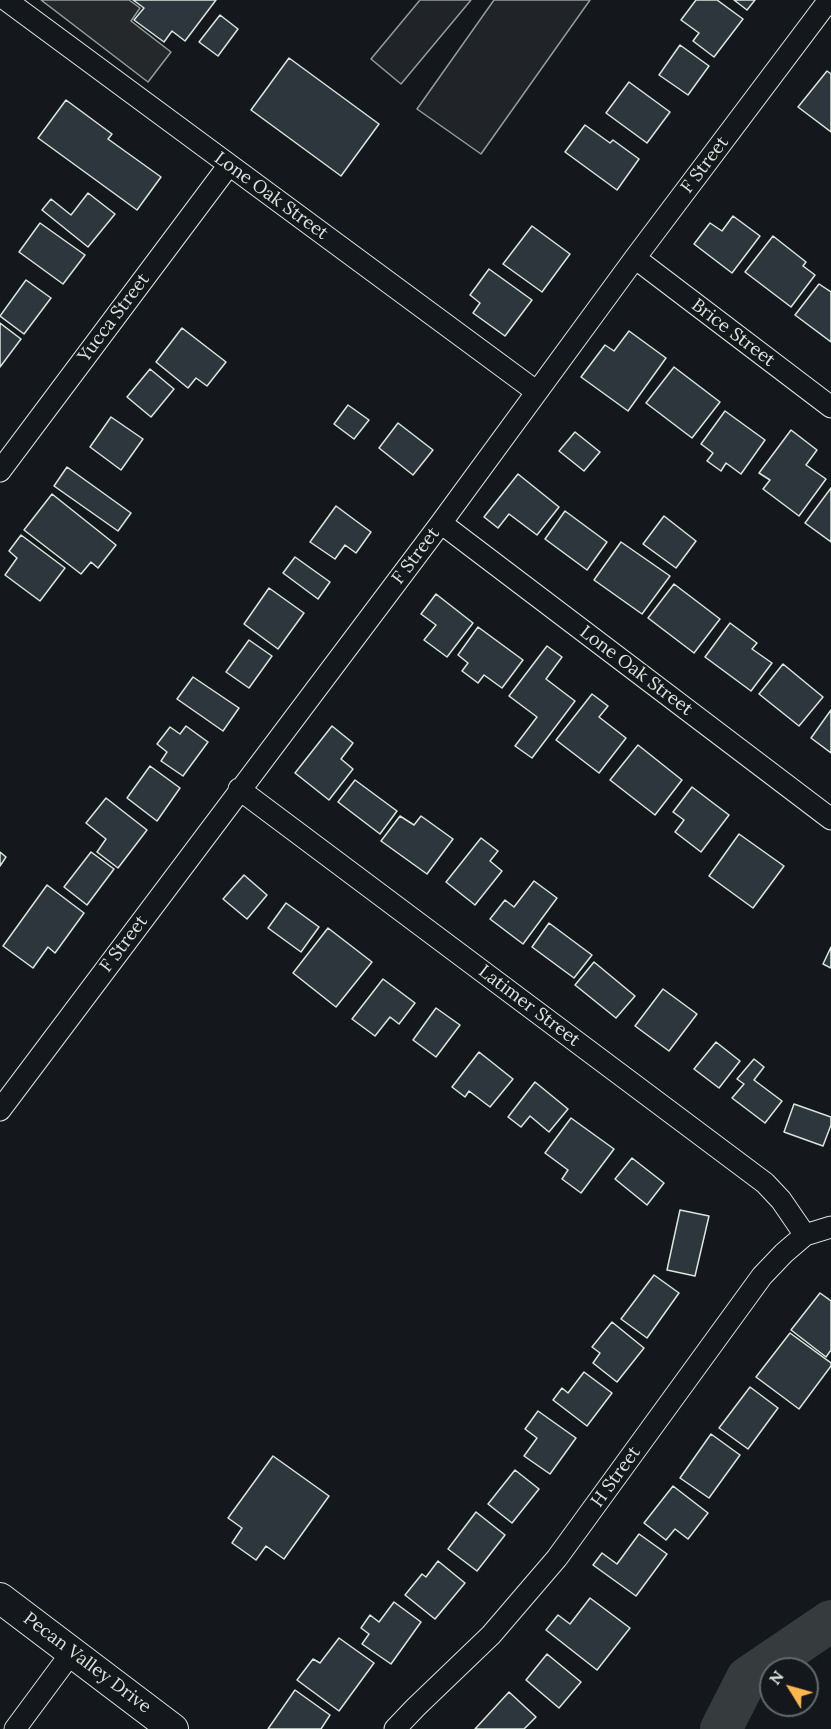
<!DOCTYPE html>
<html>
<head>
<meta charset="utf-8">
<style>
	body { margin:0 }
	#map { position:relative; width:831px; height:1729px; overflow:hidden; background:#14181c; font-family:Lora,serif }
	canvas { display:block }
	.north { position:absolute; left:759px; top:1657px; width:60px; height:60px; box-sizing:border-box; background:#14181c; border:2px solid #626a69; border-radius:50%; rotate:307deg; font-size:16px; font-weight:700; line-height:24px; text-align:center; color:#d8e6dc }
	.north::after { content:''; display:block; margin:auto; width:21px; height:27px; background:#ffb74d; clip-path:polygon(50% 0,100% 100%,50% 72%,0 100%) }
</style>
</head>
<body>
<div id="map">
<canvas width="831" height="1729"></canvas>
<div class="north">N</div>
</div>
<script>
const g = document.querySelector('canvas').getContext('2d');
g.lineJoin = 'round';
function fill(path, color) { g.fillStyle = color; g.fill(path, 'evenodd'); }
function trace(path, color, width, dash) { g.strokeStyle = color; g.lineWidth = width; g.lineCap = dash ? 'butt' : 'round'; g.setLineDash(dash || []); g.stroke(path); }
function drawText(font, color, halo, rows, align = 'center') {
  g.font = font + ' Lora,serif'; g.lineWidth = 4.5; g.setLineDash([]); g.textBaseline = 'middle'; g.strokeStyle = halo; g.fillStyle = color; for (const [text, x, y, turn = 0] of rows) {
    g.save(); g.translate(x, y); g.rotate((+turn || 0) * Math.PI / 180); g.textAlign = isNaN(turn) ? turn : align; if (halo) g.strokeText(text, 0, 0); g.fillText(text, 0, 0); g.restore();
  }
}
const green = new Path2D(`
	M420,0H471L401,84L371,59Z
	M494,0H590L481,154L417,109Z`);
const parking = new Path2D(`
	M41,0H129L140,8L131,21L171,52L148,82Z`);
const river = new Path2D(`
	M721,1729L747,1678L831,1621`);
const building = new Path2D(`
	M133,0H216L185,41L172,31L164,42L134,20L144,8Z
	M696,0H717L743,19L714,57L693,41L699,33L681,20Z
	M734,0H755L747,10Z
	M220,15L238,29L218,56L199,42Z
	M680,45L709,66L688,95L659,75Z
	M289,58L379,124L341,176L251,110Z
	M827,71L831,74V132L798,107Z
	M629,82L670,112L647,143L606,113Z
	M66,100L112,134L108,139L161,177L137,210L38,138Z
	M585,125L610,143L613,140L639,159L617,190L565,152Z
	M88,193L115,214L88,247L42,210L51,199L71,215Z
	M733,216L760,236L732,273L694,244L710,223L722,231Z
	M40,223L85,255L63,284L19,252Z
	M532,226L570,254L542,292L503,264Z
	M773,236L806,262L803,266L815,275L791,307L745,272Z
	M489,269L532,300L505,336L473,313L480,303L470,295Z
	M26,280L51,298L24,334L0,316Z
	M819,284L831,292V342L795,315Z
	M0,323L21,339L0,367Z
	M182,328L226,362L207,386L196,378L188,388L156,362Z
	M629,331L666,358L628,411L581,377L605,345L614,351Z
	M674,367L720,402L692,438L646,403Z
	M150,369L174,389L151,417L127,397Z
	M348,405L369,420L354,439L334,424Z
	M725,411L765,440L741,474L726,463L721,471L707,461L713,453L701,444Z
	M111,417L143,439L121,470L90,447Z
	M398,423L433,450L413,475L379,448Z
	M791,430L817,450L806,465L826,479L799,516L763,489L770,480L759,473Z
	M575,432L600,452L584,471L559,451Z
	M67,467L131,513L118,531L54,486Z
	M518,474L559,507L537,535L509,514L498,528L484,517Z
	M831,488V542L805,523Z
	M52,494L116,545L98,568L91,562L81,574L24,530Z
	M336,506L371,532L356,553L345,545L335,559L310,542Z
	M565,511L607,542L587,570L545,539Z
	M664,516L696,541L676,568L643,544Z
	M21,535L65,568L40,601L5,575L17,558L9,551Z
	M621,542L670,576L642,614L594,580Z
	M295,557L330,582L318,599L283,573Z
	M674,584L720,619L694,653L648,618Z
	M269,588L304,613L278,649L244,624Z
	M436,594L473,623L447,657L424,640L436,625L421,614Z
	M730,623L757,643L752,649L772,663L751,691L705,657Z
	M478,627L523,660L502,688L484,675L478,683L462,671L468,663L458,655Z
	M249,640L272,656L249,688L226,672Z
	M547,646L562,657L546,679L575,701L532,758L515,746L537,717L509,696Z
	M783,664L823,697L799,726L759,694Z
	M193,677L239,708L223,731L177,699Z
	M592,694L608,706L599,717L626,738L599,773L556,740Z
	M831,710V753L811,738Z
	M186,726L208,742L183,776L161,761L167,752L157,744L170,727L180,734Z
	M332,726L353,743L341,759L353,769L329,800L295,773Z
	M638,745L682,780L655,815L610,780Z
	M150,766L180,788L157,821L127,798Z
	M355,780L397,811L380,834L338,802Z
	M692,787L729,815L701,852L675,832L684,820L673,812Z
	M106,798L147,830L118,868L97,852L106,839L86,823Z
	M400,816L414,825L421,816L453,839L427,874L381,841Z
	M739,834L784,866L753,908L709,876Z
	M481,838L498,851L490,861L502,871L475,905L446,882Z
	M0,852L6,857L0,866Z
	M91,852L114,869L87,905L64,887Z
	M244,875L267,895L247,919L223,899Z
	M534,881L557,898L523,944L490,919L505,900L514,907Z
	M47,885L84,913L55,953L48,947L33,968L3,946Z
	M286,903L319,927L301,952L268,928Z
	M549,923L592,955L574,978L532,947Z
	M328,928L372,962L336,1007L293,973Z
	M831,947V968L823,964Z
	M594,962L635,996L616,1018L575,985Z
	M383,979L415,1003L399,1024L390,1017L375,1036L352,1019Z
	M663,989L697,1014L669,1051L635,1026Z
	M436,1008L460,1025L436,1057L413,1040Z
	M716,1042L740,1061L719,1088L694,1069Z
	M479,1052L513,1079L490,1107L469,1091L465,1097L452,1087Z
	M754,1059L764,1067L754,1080L782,1101L765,1123L732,1098L744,1084L737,1079Z
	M535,1082L568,1109L549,1132L530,1116L521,1127L508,1117Z
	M794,1104L831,1117V1125L823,1146L784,1132Z
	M571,1118L614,1149L581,1193L562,1179L568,1170L545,1153Z
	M632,1158L664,1183L647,1205L615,1179Z
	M680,1210L709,1216L695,1276L667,1270Z
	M654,1275L679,1293L647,1338L621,1319Z
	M820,1293L831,1301V1350L826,1357L791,1330Z
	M612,1322L644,1348L617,1382L593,1363L600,1353L592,1347Z
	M790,1333L831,1363V1366L799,1409L756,1377Z
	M584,1372L612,1393L587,1426L553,1400L562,1388L568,1393Z
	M750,1387L778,1408L748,1449L719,1428Z
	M538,1411L576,1438L550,1474L524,1456L537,1438L525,1429Z
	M711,1434L740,1455L709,1498L680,1478Z
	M273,1456L329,1496L284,1559L266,1546L256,1560L232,1543L242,1528L228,1518Z
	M515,1470L539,1489L512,1523L488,1504Z
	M673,1486L708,1513L688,1539L675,1529L666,1540L644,1523Z
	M476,1512L505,1535L477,1571L448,1549Z
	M639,1534L667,1554L636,1596L593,1565L602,1553L617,1564Z
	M438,1561L465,1583L435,1619L405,1595L422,1574L426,1577Z
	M590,1598L630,1628L597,1670L546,1630L558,1615L570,1624Z
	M394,1602L421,1622L391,1664L362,1644L369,1634L361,1628L370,1615L379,1622Z
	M339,1638L374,1663L339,1711L297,1680L313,1659L320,1663Z
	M547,1654L581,1682L559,1708L526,1680Z
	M295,1690L330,1715L321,1729H268Z
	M509,1692L536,1717L524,1729H475Z`);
const street = new Path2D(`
	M6,0L537,392
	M635,258L831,407
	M0,471L229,165
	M441,523L831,819
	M239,789L765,1183L781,1200L805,1235
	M0,1110L441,523L635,258L829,0L831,1
	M15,1729L72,1652
	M395,1729L416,1707L491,1635L557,1558L762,1276L784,1253L805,1235L831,1227`);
const secondary = new Path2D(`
	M0,1598L173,1729`);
const streetNames = [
	["F Street",705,165,-53],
	["Lone Oak Street",271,196,36],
	["Yucca Street",114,318,-53],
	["Brice Street",733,333,37],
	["F Street",416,556,-53],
	["Lone Oak Street",636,671,37],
	["F Street",124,944,-53],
	["Latimer Street",529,1006,37],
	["H Street",616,1477,-54],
	["Pecan Valley Drive",87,1663,37]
];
fill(green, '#202428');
trace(green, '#939e99', 1.5);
fill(parking, '#24282b');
trace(parking, '#939e99', 1.5);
trace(river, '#363b3e', 42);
fill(building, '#2c363c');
trace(building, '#d8e6dc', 1.5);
trace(street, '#d8e6dc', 23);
trace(secondary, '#d8e6dc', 32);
trace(street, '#14181c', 21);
trace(secondary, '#14181c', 30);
drawText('18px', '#d8e6dc', '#14181c', streetNames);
</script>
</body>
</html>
